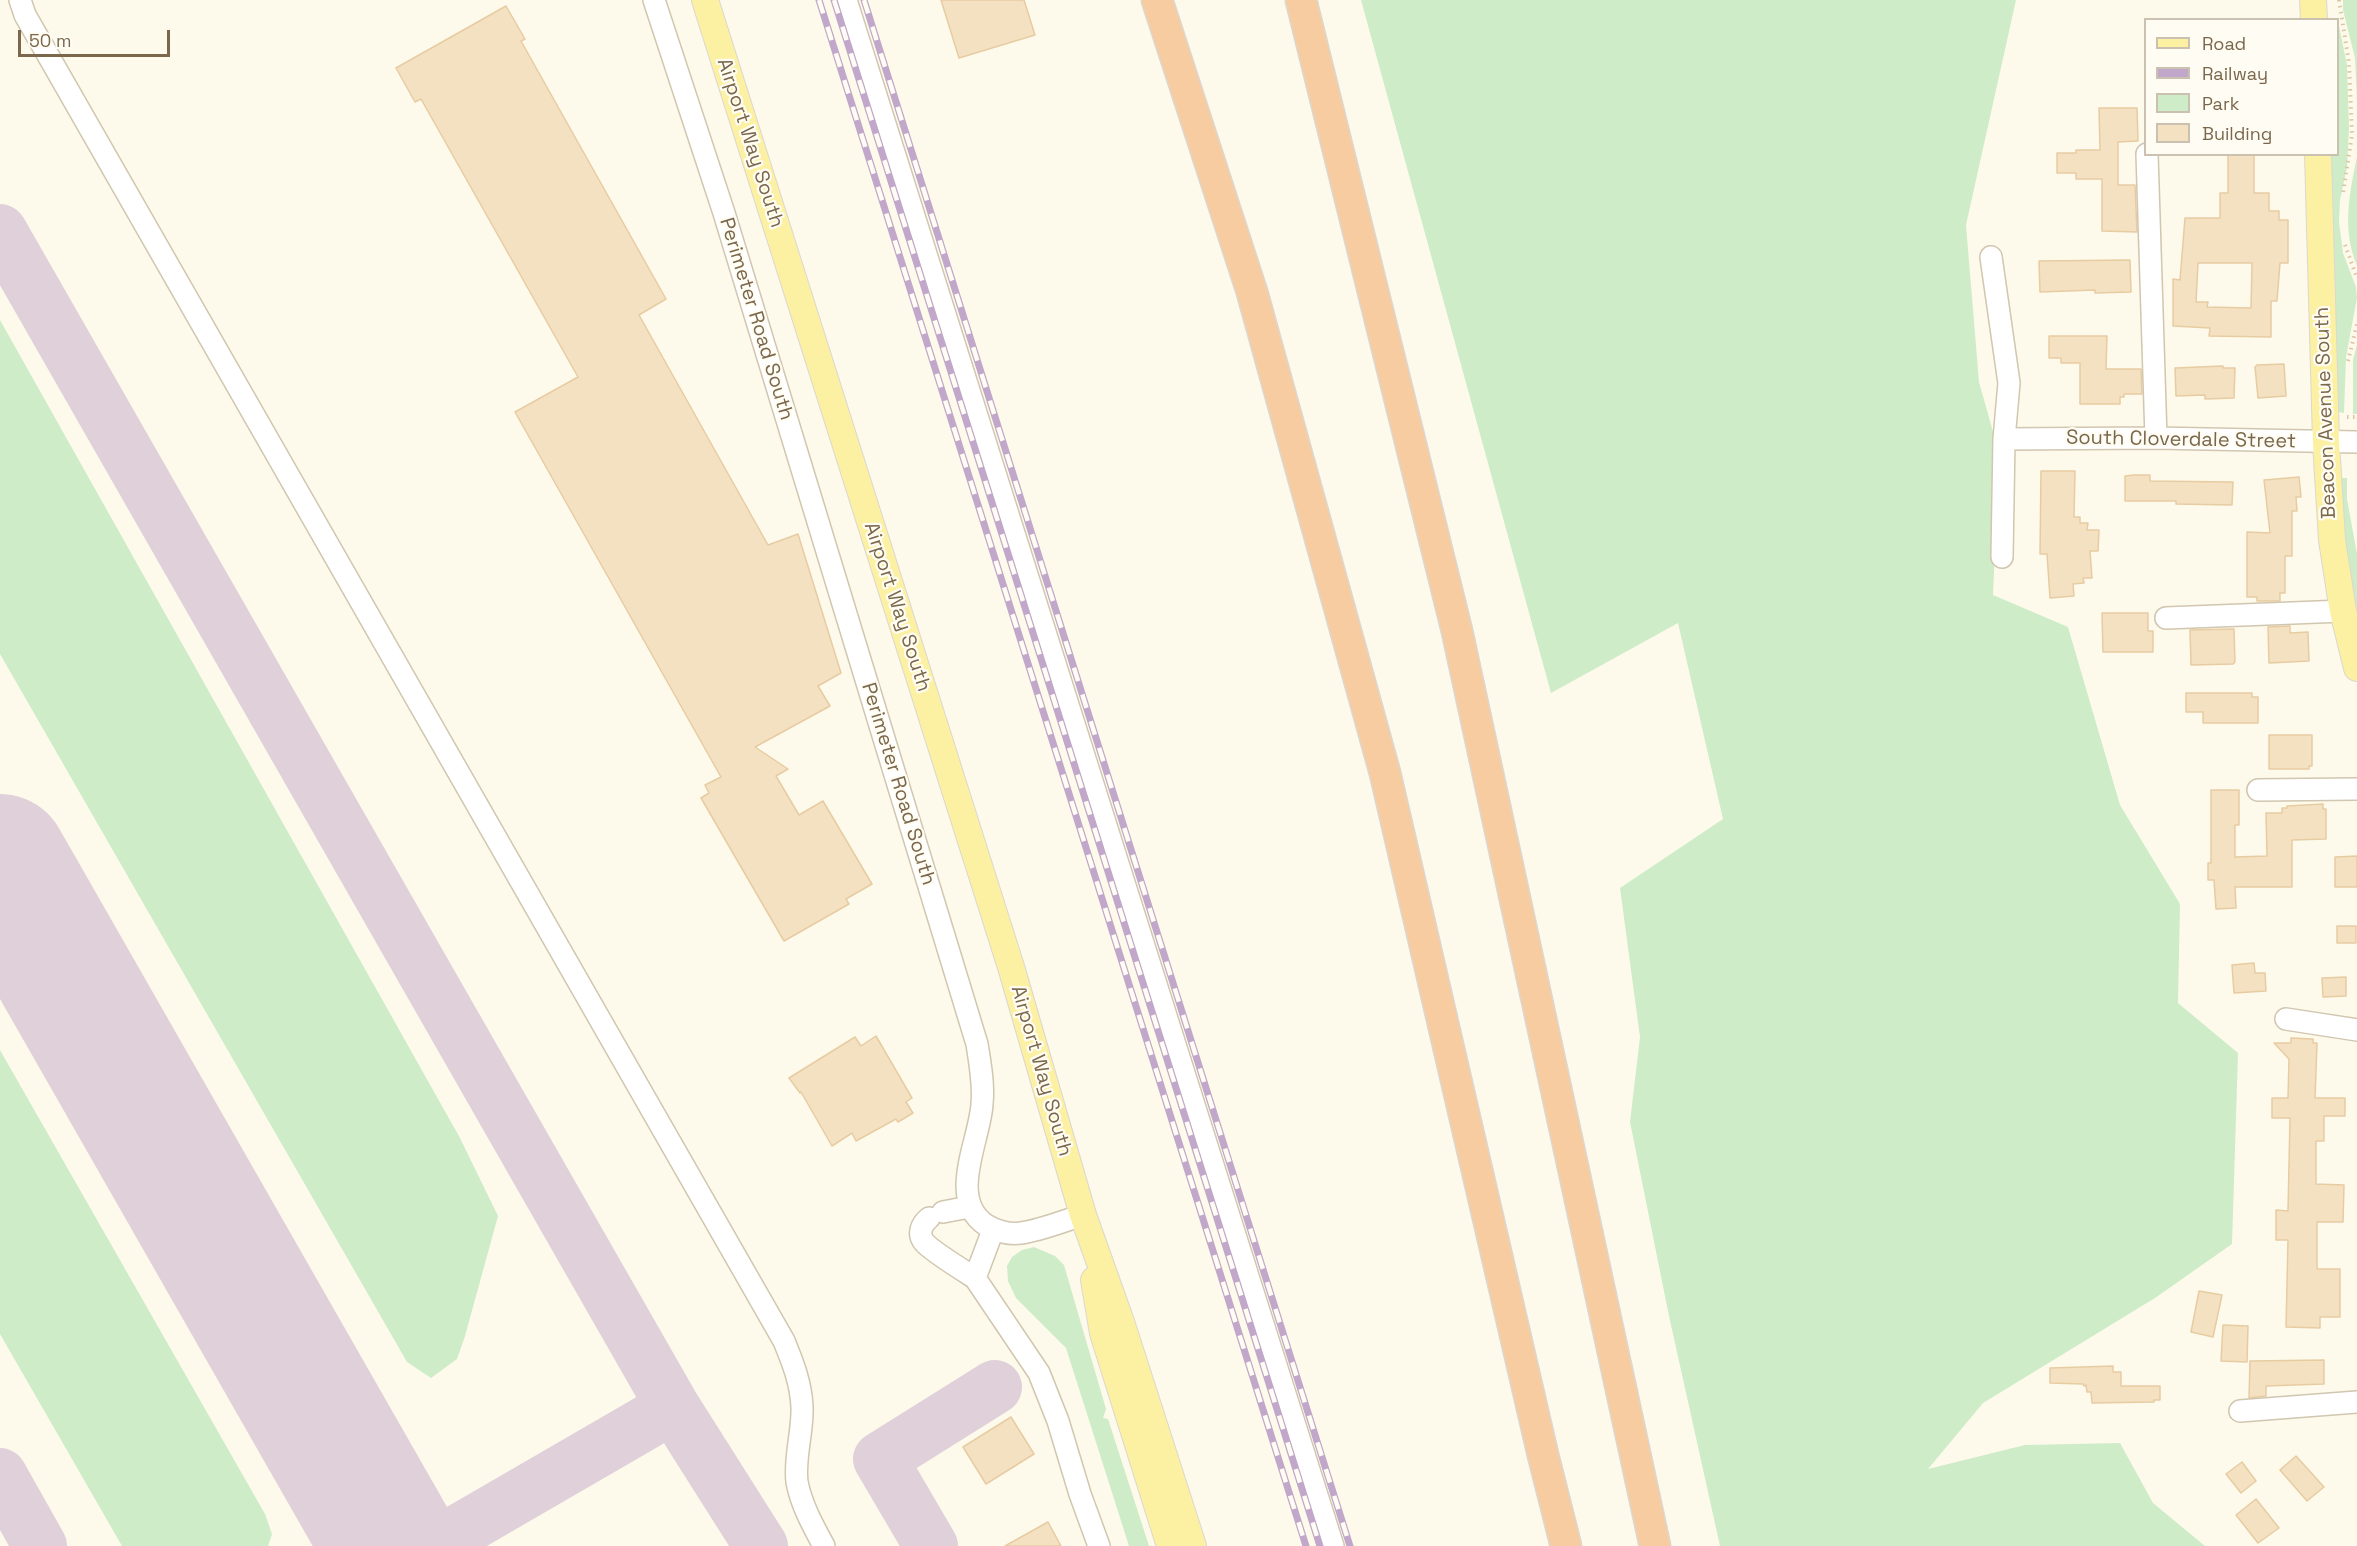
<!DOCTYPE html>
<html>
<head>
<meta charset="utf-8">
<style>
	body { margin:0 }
	#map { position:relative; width:2357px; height:1546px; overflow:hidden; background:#fdfaeb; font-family:"Space Grotesk",sans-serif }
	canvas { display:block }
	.legend { position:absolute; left:2144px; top:18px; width:195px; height:138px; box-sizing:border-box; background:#fffdf3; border:2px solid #cac1b0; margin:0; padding:8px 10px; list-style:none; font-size:18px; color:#7a674c }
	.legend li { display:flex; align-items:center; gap:12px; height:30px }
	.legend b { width:30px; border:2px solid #cac1b0 }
	.scale { position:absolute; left:18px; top:30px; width:152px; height:27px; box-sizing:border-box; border:3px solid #7a674c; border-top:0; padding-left:8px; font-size:18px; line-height:21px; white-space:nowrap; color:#7a674c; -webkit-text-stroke:4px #fffdf3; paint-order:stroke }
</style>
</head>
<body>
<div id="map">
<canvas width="2357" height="1546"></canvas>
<ul class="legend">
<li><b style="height:8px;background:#fcf0a3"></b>Road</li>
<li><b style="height:8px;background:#c1a7c9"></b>Railway</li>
<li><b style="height:16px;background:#ceecc8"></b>Park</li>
<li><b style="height:16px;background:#f4e1c2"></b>Building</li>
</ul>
<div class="scale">50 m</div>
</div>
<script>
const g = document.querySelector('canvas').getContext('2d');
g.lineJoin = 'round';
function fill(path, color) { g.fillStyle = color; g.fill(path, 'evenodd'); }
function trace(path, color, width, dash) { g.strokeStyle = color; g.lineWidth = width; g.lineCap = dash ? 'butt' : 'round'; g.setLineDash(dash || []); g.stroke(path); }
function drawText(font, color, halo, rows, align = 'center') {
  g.font = font + ' "Space Grotesk",sans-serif'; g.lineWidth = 4.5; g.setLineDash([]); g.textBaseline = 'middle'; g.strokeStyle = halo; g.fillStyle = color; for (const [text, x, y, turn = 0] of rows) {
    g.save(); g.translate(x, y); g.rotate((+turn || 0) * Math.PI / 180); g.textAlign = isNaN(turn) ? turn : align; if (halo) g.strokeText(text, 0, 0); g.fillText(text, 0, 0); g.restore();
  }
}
const green = new Path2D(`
	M1361,0H2016L1966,225L1979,382L1999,453L1993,595L2068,627L2120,805L2180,904L2178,1003L2238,1053L2232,1244L2155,1298L1983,1403L1928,1469L2025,1445L2120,1443L2153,1503L2205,1546H1720L1669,1316L1630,1122L1640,1037L1620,888L1723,819L1678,623L1551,693Z
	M2343,0H2357V101L2355,58L2343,10Z
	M2338,21L2347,65L2349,128L2347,167L2340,200L2339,222L2343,253L2356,287L2357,298L2346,357L2344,413L2338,412L2332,188L2331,155L2338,154Z
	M2357,157V266C2342,229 2349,195 2357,157Z
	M0,320L460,1138L498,1216L465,1336L457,1359L431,1378L407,1362L0,654Z
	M2357,344V414H2353V360Z
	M2339,478H2347V499L2357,554V617L2349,575Z
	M0,1050L265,1514L272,1534L268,1546H122L0,1334Z
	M1034,1247L1055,1256L1064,1265L1106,1409L1103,1418L1108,1419L1149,1546H1129L1066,1348L1016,1298L1008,1281L1007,1266L1012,1257L1022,1250Z`);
const taxiway = new Path2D(`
	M0,231L673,1407L761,1546
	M0,1475L40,1546
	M433,1546L673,1407
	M931,1546L880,1459L995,1387`);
const runway = new Path2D(`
	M0,862L391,1546`);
const building = new Path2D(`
	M941,0H1024L1035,35L959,58Z
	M506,6L525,39L521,41L666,299L639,315L768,545L798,534L841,673L818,686L830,706L755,747L788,769L776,776L799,815L823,801L872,884L846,899L849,904L784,941L701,798L709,793L705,785L721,777L515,412L578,377L421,99L415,102L396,68Z
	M2099,108H2137L2138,141L2118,142V185H2135L2137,232L2102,231V179H2076V173H2057V153H2076V150H2100Z
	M2228,154H2254V193H2269V211H2279V220H2288V263H2280L2277,301H2271V337L2209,336L2210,328L2173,326V279L2180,280L2185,218H2220V193H2228ZM2198,263H2252L2251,308L2207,307L2208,302H2196Z
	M2130,260L2131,292L2095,293V290L2040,292L2039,261Z
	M2049,336H2107L2106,369H2141L2142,394H2124V397H2120V404H2080V363H2061V358H2049Z
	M2284,364L2286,396L2258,398L2255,367L2257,365Z
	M2223,366V368H2235L2234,398L2205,399V395L2176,396L2175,368Z
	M2041,471H2075L2074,517H2080V523H2088L2087,530H2099L2098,551H2090L2092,578H2083L2084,583L2073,584L2074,596L2050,598L2047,554H2040Z
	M2134,475H2150V481L2233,482L2232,505L2176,504V501H2125V476Z
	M2299,477L2301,497H2296L2297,511H2292V556H2285V593H2280V601H2257V597H2247V532L2270,533L2264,480Z
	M2102,613H2148V631H2153V652H2103Z
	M2290,626V633L2308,632L2309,661L2269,663L2268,627Z
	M2234,629L2235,662L2233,664L2191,665L2190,630Z
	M2186,693H2252V697H2258V723H2203V712H2186Z
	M2269,735H2312V766H2309V769H2269Z
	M2211,790H2239V825H2235V857L2267,856L2266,813H2282V808H2287V806L2323,804V809H2326V839L2292,840V887H2235L2236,908L2216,909L2214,880H2208V863H2211Z
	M2357,856V887H2335V857Z
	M2337,926H2356V943H2337Z
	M2254,963L2255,973H2265L2266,991L2234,993L2232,965Z
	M2346,977V996L2323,997L2322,978Z
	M876,1036L912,1098L906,1102L913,1113L898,1122L896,1119L856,1141L852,1133L832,1146L801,1092L800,1093L789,1078L855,1037L861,1046Z
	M2291,1038L2313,1039V1043H2317L2315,1098H2345V1116H2324V1141H2316V1184L2344,1185L2343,1222H2317V1269H2340V1317H2320V1328L2286,1327L2288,1240H2276V1210L2288,1211L2290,1118H2272V1098H2288L2289,1059L2274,1043H2291Z
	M2199,1291L2222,1295L2213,1337L2191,1332Z
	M2223,1325L2248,1326L2247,1362L2221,1361Z
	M2324,1360V1384L2266,1386V1396L2249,1398L2250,1361Z
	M2113,1366V1372H2121V1386H2160V1400H2154V1402L2092,1403L2091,1392H2087L2086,1385L2084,1386L2083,1384L2050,1383V1368Z
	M1011,1417L1034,1454L986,1484L963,1447Z
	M2296,1456L2324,1487L2307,1501L2280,1470Z
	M2242,1462L2256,1481L2241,1493L2226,1474Z
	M2256,1499L2279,1528L2258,1543L2236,1515Z
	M1048,1522L1061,1546H1005Z`);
const path = new Path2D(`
	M2339,0L2349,63L2352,135L2343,193
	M2345,245L2357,278
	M2348,361L2357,324
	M2347,417H2357`);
const minor = new Path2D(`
	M20,0L25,15L784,1341C793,1363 801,1383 802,1407C803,1432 794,1457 797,1482C801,1504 813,1526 824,1546
	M654,0L724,213L977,1044C980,1063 984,1084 982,1104C980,1140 947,1199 986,1225C995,1231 1010,1235 1021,1233C1042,1230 1063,1221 1083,1215
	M846,0L1333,1546
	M2147,154L2156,438
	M1991,257L2009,383L2004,439L2002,557
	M2004,439L2156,438L2357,442
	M2166,618L2343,611
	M2258,790L2357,789
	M2286,1019L2357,1030
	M943,1212L969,1207
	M929,1218C922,1224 917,1233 924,1242C930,1250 964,1271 975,1278
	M993,1230L975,1278L1039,1373L1058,1421L1080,1494L1099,1546
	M2240,1411L2357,1402`);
const major = new Path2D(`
	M705,0L1011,967L1083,1215L1121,1322L1193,1546
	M2313,0L2314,20
	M2318,154L2326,442L2332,540L2343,611L2357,668
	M1094,1280L1103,1333L1170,1546`);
const highway = new Path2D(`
	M1157,0L1252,292L1385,773L1543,1455L1566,1546
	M1301,0L1457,631L1655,1546`);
const rail = new Path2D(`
	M819,0L1306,1546
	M834,0L1320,1546
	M864,0L1350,1546`);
const streetNames = [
	["Airport Way South",750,143,72],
	["Perimeter Road South",756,319,73],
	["Beacon Avenue South",2326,413,-92],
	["South Cloverdale Street",2181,440,1],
	["Airport Way South",897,607,72],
	["Perimeter Road South",898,784,73],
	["Airport Way South",1041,1071,74]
];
fill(green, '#ceecc8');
trace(taxiway, '#dfd0da', 54);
trace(runway, '#dfd0da', 136);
fill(building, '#f4e1c2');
trace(building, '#e7cca2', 1.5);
trace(minor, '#d1c6af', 24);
trace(major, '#dcd7d0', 28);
trace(highway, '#dcd7d0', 33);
trace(path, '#dac5a4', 4, [1.5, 4.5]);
trace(minor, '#fff', 21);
trace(major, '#fcf0a3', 26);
trace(highway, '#f8cca1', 30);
trace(rail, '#c1a7c9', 7);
trace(rail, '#fffdf3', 4.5, [14]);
drawText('20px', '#7a674c', '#fffdf3', streetNames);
</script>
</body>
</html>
